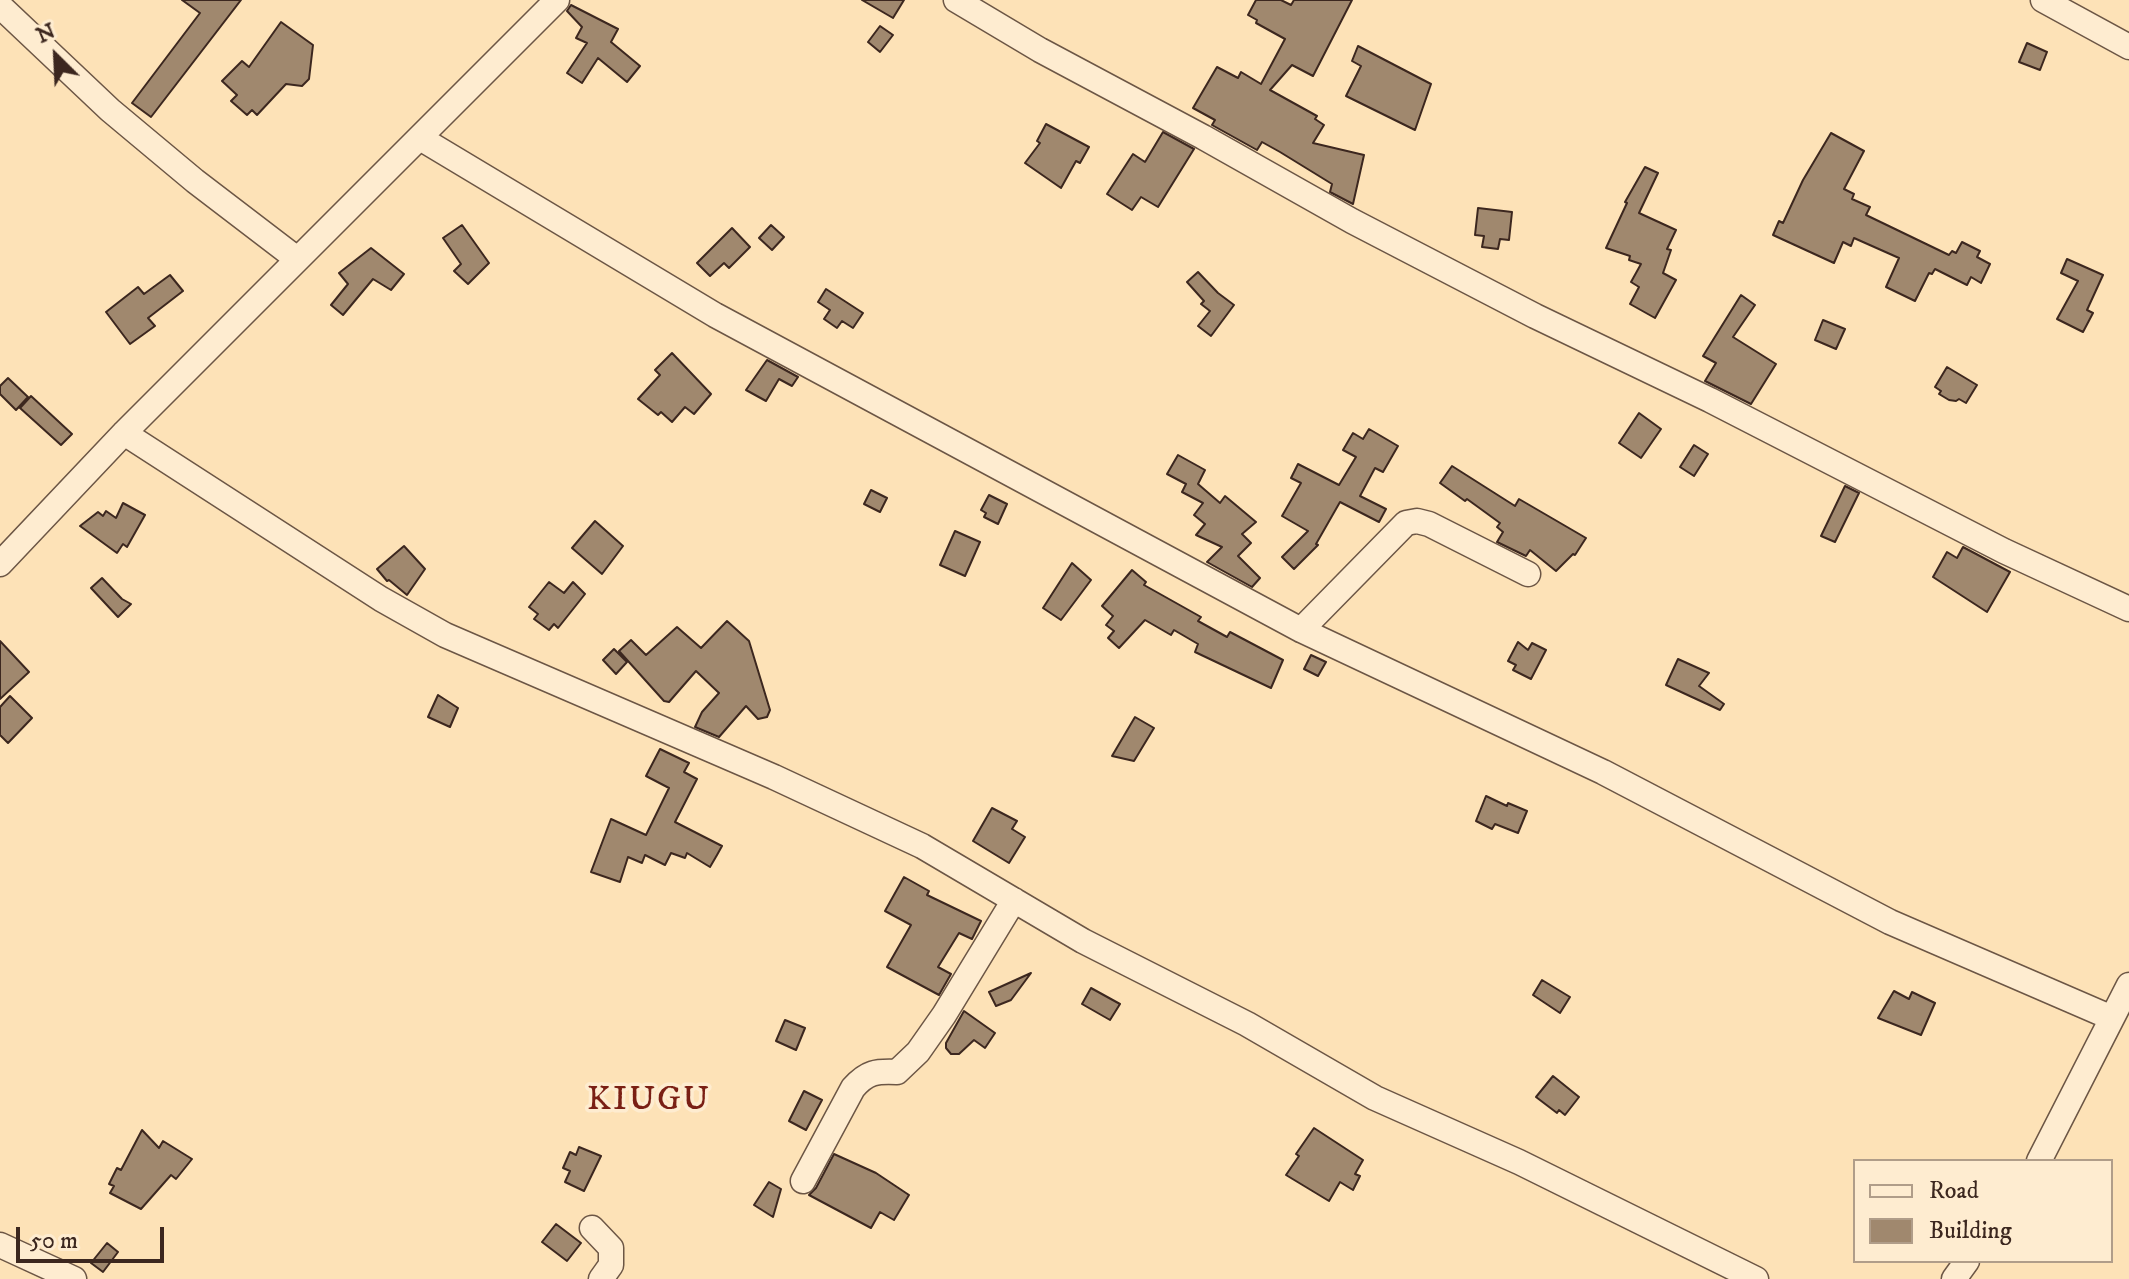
<!DOCTYPE html>
<html>
<head>
<meta charset="utf-8">
<style>
	body { margin:0 }
	#map { position:relative; width:2129px; height:1279px; overflow:hidden; background:#fde2b7; font-family:"IM FELL DW Pica",serif }
	canvas { display:block }
	.legend { position:absolute; left:1853px; top:1159px; width:260px; height:104px; box-sizing:border-box; background:#feecd0; border:2px solid #b09d89; margin:0; padding:10px 14px; list-style:none; font-size:24px; color:#3c271f }
	.legend li { display:flex; align-items:center; gap:16px; height:40px }
	.legend b { width:40px; border:2px solid #b09d89 }
	.north { position:absolute; left:16px; top:16px; width:80px; height:80px; -webkit-text-stroke:6px #feecd0; paint-order:stroke; rotate:336deg; font-size:22px; font-weight:700; line-height:32px; text-align:center; color:#3c271f }
	.north::after { content:''; display:block; margin:auto; width:28px; height:36px; background:#3c271f; clip-path:polygon(50% 0,100% 100%,50% 72%,0 100%) }
	.scale { position:absolute; left:16px; top:1227px; width:148px; height:36px; box-sizing:border-box; border:4px solid #3c271f; border-top:0; padding-left:10px; font-size:24px; line-height:28px; white-space:nowrap; color:#3c271f; -webkit-text-stroke:6px #feecd0; paint-order:stroke }
</style>
</head>
<body>
<div id="map">
<canvas width="2129" height="1279"></canvas>
<ul class="legend">
<li><b style="height:10px;background:#feecd0"></b>Road</li>
<li><b style="height:22px;background:#a0886e"></b>Building</li>
</ul>
<div class="north">N</div>
<div class="scale">50 m</div>
</div>
<script>
const g = document.querySelector('canvas').getContext('2d');
g.lineJoin = 'round';
function fill(path, color) { g.fillStyle = color; g.fill(path, 'evenodd'); }
function trace(path, color, width, dash) { g.strokeStyle = color; g.lineWidth = width; g.lineCap = dash ? 'butt' : 'round'; g.setLineDash(dash || []); g.stroke(path); }
function drawText(font, color, halo, rows, align = 'center') {
  g.font = font + ' "IM FELL DW Pica",serif'; g.lineWidth = 7; g.setLineDash([]); g.textBaseline = 'middle'; g.strokeStyle = halo; g.fillStyle = color; for (const [text, x, y, turn = 0] of rows) {
    g.save(); g.translate(x, y); g.rotate((+turn || 0) * Math.PI / 180); g.textAlign = isNaN(turn) ? turn : align; if (halo) g.strokeText(text, 0, 0); g.fillText(text, 0, 0); g.restore();
  }
}
const building = new Path2D(`
	M182,0H241L151,117L132,103L200,13Z
	M862,0H904L893,18Z
	M1256,0H1281L1291,5L1294,0H1352L1313,76L1292,65L1270,90L1317,116L1315,119L1324,125L1313,143L1364,155L1353,204L1330,192L1332,184L1280,152L1262,142L1257,150L1212,125L1215,120L1193,108L1217,67L1238,78L1241,72L1261,84L1285,39L1256,23L1257,20L1248,15Z
	M571,5L618,29L611,42L640,66L627,82L598,58L582,83L567,73L587,43L576,38L582,27L567,11Z
	M281,22L313,45L309,79L302,86L286,84L257,115L252,110L247,115L231,101L237,95L222,81L242,61L249,67Z
	M880,26L893,35L880,52L868,42Z
	M2027,43L2047,52L2040,70L2019,62Z
	M1358,46L1431,84L1415,130L1346,96L1361,66L1352,61Z
	M1046,124L1089,147L1080,163L1076,161L1061,188L1025,163L1040,143L1037,141Z
	M1163,132L1194,149L1158,207L1141,197L1132,210L1107,194L1133,154L1145,162Z
	M1831,133L1864,151L1844,189L1854,194L1852,199L1870,207L1866,215L1949,255L1952,251L1956,253L1962,242L1980,251L1977,257L1990,264L1981,283L1971,277L1967,285L1935,269L1932,274L1929,273L1915,301L1886,287L1899,258L1854,238L1851,246L1843,242L1834,263L1773,235L1779,221L1783,223L1803,180Z
	M1645,167L1658,173L1639,213L1676,230L1667,249L1671,250L1663,273L1676,280L1655,318L1630,304L1639,287L1631,282L1641,264L1629,260L1630,256L1606,248L1627,203L1625,202Z
	M1478,208L1512,212L1509,240L1500,239L1498,249L1482,247L1484,236L1475,235Z
	M462,225L489,263L468,284L454,271L461,264L443,238Z
	M771,225L784,237L772,250L759,238Z
	M732,228L750,247L729,268L724,263L710,276L697,263Z
	M371,248L404,274L391,290L373,279L343,315L331,305L348,284L339,273Z
	M2067,259L2103,275L2087,310L2093,313L2083,332L2057,319L2078,281L2061,273Z
	M1198,272L1218,293L1234,305L1211,336L1198,326L1210,311L1201,304L1204,301L1187,282Z
	M170,275L183,291L148,318L155,326L130,344L106,312L138,287L144,294Z
	M826,289L863,313L853,328L842,321L837,328L824,319L830,310L818,302Z
	M1741,295L1755,305L1733,337L1776,364L1751,404L1705,381L1716,363L1703,356Z
	M1823,320L1845,329L1836,349L1815,340Z
	M672,353L711,394L694,414L685,407L672,422L661,412L658,415L638,399L660,375L655,370Z
	M767,360L798,377L792,386L779,379L766,401L746,390Z
	M1947,367L1977,385L1966,403L1959,399L1956,401L1949,400L1939,394L1941,391L1935,387Z
	M8,378L28,397L16,410L0,394V386Z
	M31,396L72,434L61,445L20,408Z
	M1639,413L1661,429L1641,458L1619,443Z
	M1369,429L1398,446L1383,472L1375,468L1360,496L1386,509L1379,522L1340,502L1316,544L1318,545L1294,569L1282,557L1308,531L1282,516L1301,483L1291,478L1298,464L1339,485L1356,457L1343,450L1353,433L1363,439Z
	M1694,445L1708,454L1694,476L1680,467Z
	M1178,455L1205,470L1198,484L1220,503L1225,496L1256,522L1242,534L1251,543L1238,556L1260,578L1252,587L1207,562L1222,547L1196,535L1205,524L1194,515L1203,503L1182,492L1186,484L1167,474Z
	M1452,466L1515,506L1519,499L1586,538L1575,555L1573,554L1556,571L1530,550L1526,556L1497,542L1503,532L1497,527L1500,523L1467,499L1465,501L1440,483Z
	M1845,486L1859,493L1835,542L1821,536Z
	M871,490L887,498L880,512L864,504Z
	M989,495L1007,504L998,524L984,517L986,513L981,510Z
	M123,503L145,515L127,547L123,544L117,553L80,526L98,512L103,516L106,511L116,518Z
	M595,521L623,546L602,574L572,548Z
	M955,531L980,542L965,576L940,565Z
	M404,546L425,569L407,595L389,580L387,581L377,569Z
	M1963,547L2010,572L1987,612L1933,577L1947,552L1957,558Z
	M1072,563L1091,580L1061,620L1043,608Z
	M1132,570L1146,582L1144,585L1201,617L1198,621L1227,637L1230,632L1283,660L1271,688L1195,652L1198,644L1174,630L1171,635L1145,620L1119,648L1108,638L1114,631L1106,625L1113,616L1102,606Z
	M102,578L122,599L131,604L118,617L91,588Z
	M549,582L564,593L573,582L585,594L558,628L554,624L549,630L534,619L538,614L529,607Z
	M727,621L749,641L770,710L767,717L758,719L746,706L719,737L695,727L702,712L719,693L696,671L669,702L664,701L619,651L631,640L646,655L677,627L701,648Z
	M0,641L29,672L0,699Z
	M1518,642L1528,650L1532,643L1546,650L1531,679L1513,670L1516,665L1508,661Z
	M614,649L627,662L616,674L603,660Z
	M1311,655L1326,662L1318,676L1304,669Z
	M1678,659L1709,673L1699,686L1724,704L1720,710L1666,685Z
	M438,695L458,708L450,727L428,717Z
	M10,696L32,718L8,743L0,735V707Z
	M1135,717L1154,728L1134,761L1112,756Z
	M660,749L689,763L684,772L697,779L675,822L722,846L717,855L710,867L687,853L685,858L671,853L665,865L645,855L642,863L628,857L620,882L591,872L611,819L646,835L669,788L646,776Z
	M1486,796L1507,806L1508,803L1527,811L1518,833L1495,824L1492,829L1476,821Z
	M992,808L1017,821L1012,829L1025,837L1009,863L973,841Z
	M904,877L929,891L927,895L981,921L972,939L959,933L938,967L951,974L939,995L887,967L911,925L885,911Z
	M1031,973L1011,1000L996,1006L989,992Z
	M1542,980L1570,997L1560,1013L1533,995Z
	M1091,988L1120,1004L1110,1020L1082,1004Z
	M1894,991L1909,999L1912,992L1935,1003L1921,1035L1878,1018Z
	M964,1011L995,1033L985,1048L974,1040L959,1054H951L946,1048V1043Z
	M785,1020L805,1028L796,1050L776,1041Z
	M1553,1076L1579,1097L1565,1115L1559,1110L1557,1113L1536,1097Z
	M804,1091L822,1100L806,1130L789,1121Z
	M1314,1128L1363,1160L1355,1174L1360,1176L1353,1190L1340,1182L1329,1201L1286,1175L1299,1156L1296,1154Z
	M142,1130L159,1148L163,1141L192,1159L176,1179L171,1175L141,1209L110,1193L114,1186L109,1184L117,1168L121,1170Z
	M579,1147L601,1156L584,1191L565,1182L570,1171L563,1168L570,1152L576,1155Z
	M834,1154L876,1173L909,1195L894,1220L880,1212L871,1228L809,1195L816,1188Z
	M769,1182L781,1189L773,1217L754,1205Z
	M556,1224L581,1243L567,1261L542,1242Z
	M107,1243L118,1252L103,1272L91,1263Z`);
const street = new Path2D(`
	M956,0L1040,50L1203,137L1352,221L1535,316L1710,400L2004,551L2129,609
	M2043,0L2129,47
	M0,6L110,110L195,181L297,259
	M420,138L715,315L1301,630L1603,772L1890,922L2112,1018
	M124,433L381,599L445,635L774,777L922,846L1083,941L1247,1024L1375,1098L1519,1162L1756,1279
	M0,564L124,433L557,0
	M1301,630L1406,523L1417,521L1429,524L1528,574
	M2039,1161L2129,985
	M803,1181L853,1088C867,1072 876,1071 897,1072L918,1052L944,1015L1014,900
	M592,1228L611,1248V1265L601,1279
	M0,1245L74,1279
	M1954,1279L1967,1261`);
const quarterNames = [
	["KIUGU",649,1102]
];
fill(building, '#a0886e');
trace(building, '#3c271f', 2);
trace(street, '#6c5645', 27);
trace(street, '#feecd0', 24);
g.letterSpacing = '2px';
drawText('34px', '#7a1f14', '#feecd0', quarterNames);
g.letterSpacing = '0px';
</script>
</body>
</html>
